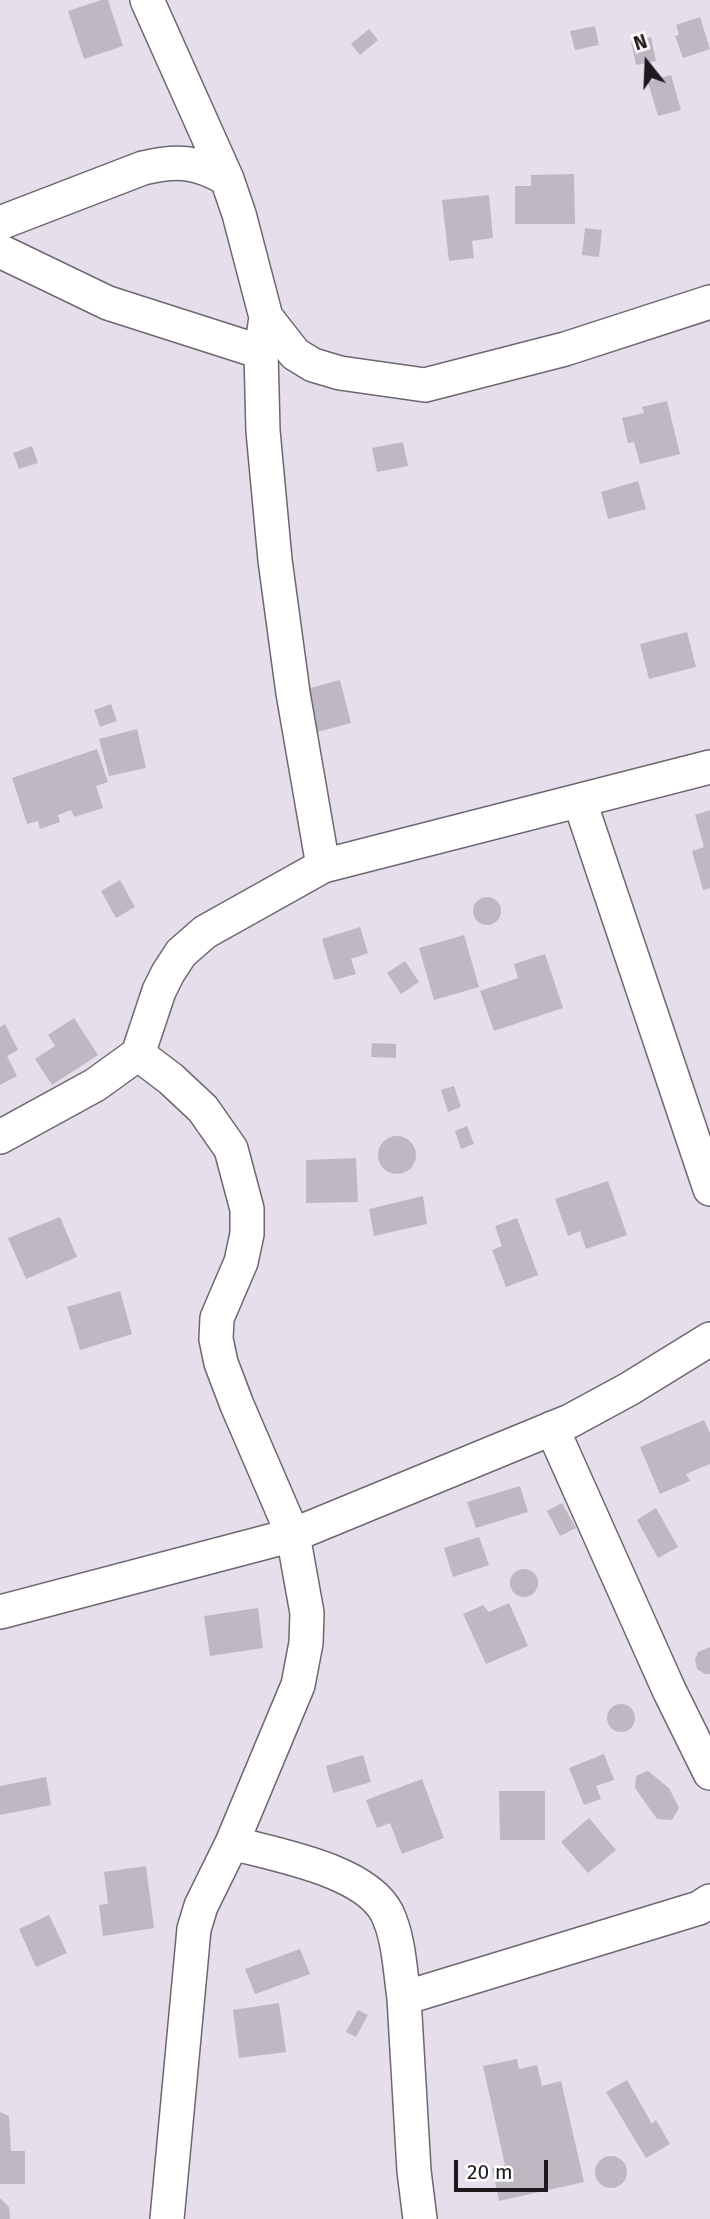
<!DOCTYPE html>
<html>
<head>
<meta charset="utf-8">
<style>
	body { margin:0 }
	#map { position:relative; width:710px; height:2219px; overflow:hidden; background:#e6deea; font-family:"Fira Sans",sans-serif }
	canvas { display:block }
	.north { position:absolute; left:612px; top:28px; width:70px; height:70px; -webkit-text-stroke:5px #fff; paint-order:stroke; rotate:342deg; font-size:19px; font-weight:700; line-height:28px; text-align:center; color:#1c1a1e }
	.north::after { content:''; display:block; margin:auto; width:24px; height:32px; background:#1c1a1e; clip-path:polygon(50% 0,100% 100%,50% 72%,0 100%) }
	.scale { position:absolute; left:454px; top:2160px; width:94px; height:32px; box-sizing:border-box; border:4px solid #1c1a1e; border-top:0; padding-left:9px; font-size:21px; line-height:24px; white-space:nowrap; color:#1c1a1e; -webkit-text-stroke:5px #fff; paint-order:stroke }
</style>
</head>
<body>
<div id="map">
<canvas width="710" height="2219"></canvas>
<div class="north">N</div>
<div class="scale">20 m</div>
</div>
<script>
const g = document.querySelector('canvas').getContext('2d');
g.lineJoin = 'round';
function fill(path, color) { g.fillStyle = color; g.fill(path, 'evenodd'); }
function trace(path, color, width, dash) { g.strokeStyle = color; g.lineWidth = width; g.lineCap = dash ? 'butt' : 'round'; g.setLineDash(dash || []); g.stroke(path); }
const building = new Path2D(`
	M101,0H108L123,46L84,59L68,11Z
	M700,17L710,49L683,58L675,36L679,35L676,25Z
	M595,26L599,45L575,50L570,31Z
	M369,29L378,40L360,55L351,44Z
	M651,37L656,61L636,65L631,42Z
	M671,75L681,110L658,116L648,82Z
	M574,174L575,224H515V186H531V175Z
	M489,195L493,238L472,241L474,258L449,261L442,200Z
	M585,228L602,230L599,257L582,255Z
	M667,401L680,454L640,464L634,442L628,443L622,418L644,413L642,407Z
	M403,442L408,466L377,472L372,448Z
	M32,446L38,463L19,469L13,453Z
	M638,481L646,509L608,519L601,492Z
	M687,632L696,667L649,679L640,644Z
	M340,680L351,723L314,733L303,690Z
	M111,704L117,721L100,727L94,710Z
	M137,729L146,768L109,776L99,739Z
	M97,749L108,782L96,786L103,808L74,817L71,810L58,815L60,822L40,829L38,821L27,824L12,778Z
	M710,810V888L703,890L692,851L704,847L695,815Z
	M120,880L135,907L116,918L101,891Z
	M473 911a14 14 0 1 1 28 0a14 14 0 1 1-28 0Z
	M360,927L368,953L351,959L356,974L334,980L322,939Z
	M464,935L479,987L434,1000L419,948Z
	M545,954L563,1008L494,1031L480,991L518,978L514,964Z
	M405,961L419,982L401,994L387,973Z
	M74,1018L98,1055L52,1085L35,1059L55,1046L48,1035Z
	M5,1024L18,1050L7,1056L17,1076L0,1085V1027Z
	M372,1043L396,1044V1058L371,1057Z
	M454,1086L461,1107L448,1112L441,1090Z
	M467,1126L474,1144L461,1149L455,1131Z
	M378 1155a19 19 0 1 1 38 0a19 19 0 1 1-38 0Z
	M356,1158L358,1202L306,1203V1160Z
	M608,1181L627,1235L586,1249L580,1231L568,1236L555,1199Z
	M423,1196L427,1224L374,1236L369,1209Z
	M60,1217L77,1257L26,1279L8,1238Z
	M517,1218L538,1275L506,1287L492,1250L502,1246L495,1226Z
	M120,1291L132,1334L80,1350L67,1307Z
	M704,1420L710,1433V1464L686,1474L690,1481L660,1494L640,1447Z
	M520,1486L528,1512L476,1528L467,1502Z
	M562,1503L576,1528L560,1536L547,1511Z
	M656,1508L678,1547L658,1558L637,1520Z
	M479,1537L489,1565L453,1577L444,1548Z
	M510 1583a14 14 0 1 1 28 0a14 14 0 1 1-28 0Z
	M509,1603L528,1646L486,1664L463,1614L483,1605L489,1612Z
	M258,1608L263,1648L210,1656L204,1616Z
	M710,1647V1674H705L697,1669L695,1660L698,1652Z
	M607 1718a14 14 0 1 1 28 0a14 14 0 1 1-28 0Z
	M604,1754L614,1780L596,1786L601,1799L584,1805L569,1768Z
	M363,1755L371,1782L333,1793L326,1766Z
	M648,1771L669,1788L679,1808L672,1820L657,1819L635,1788L636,1776Z
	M46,1777L51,1805L0,1815V1786Z
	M422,1779L444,1838L402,1854L390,1823L377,1828L366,1800Z
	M499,1791H545V1840H500Z
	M589,1818L616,1850L588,1873L561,1842Z
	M146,1866L154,1928L103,1936L99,1905L108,1904L104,1872Z
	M49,1915L67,1953L36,1967L19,1929Z
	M300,1949L310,1974L255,1994L245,1969Z
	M279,2003L286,2052L239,2058L233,2010Z
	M358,2010L368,2015L356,2037L346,2032Z
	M517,2059L519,2069L537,2065L542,2086L561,2081L584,2182L499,2201L492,2168L505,2165L483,2066Z
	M627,2080L652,2124L656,2120L670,2144L646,2158L606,2092Z
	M0,2112L9,2116L11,2151H25V2184H0Z
	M595 2172a16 16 0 1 1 32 0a16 16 0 1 1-32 0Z
	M0,2198L9,2207L10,2219H0Z`);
const minor = new Path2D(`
	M227,179L239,214L266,317L261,352L263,431L275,560L293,693L323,866
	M0,223L143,168C177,160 197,161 227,179L147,0
	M0,251L108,303L261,352
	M266,317L295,354L313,365L340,373L425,385L565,349L710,302
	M580,802L710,1189
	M138,1054L171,1079L203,1109L231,1149L247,1209V1234L241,1262L217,1318L216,1339L221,1363L237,1405L293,1535L307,1613L306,1643L298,1685L232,1843L201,1906L194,1929L167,2219
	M0,1137L95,1085L138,1054L159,991L168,973L181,953L205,932L323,866L710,767
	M552,1428L669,1690L710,1773
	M0,1612L293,1535L570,1421L629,1389L710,1339
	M232,1843C276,1855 365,1870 387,1913C399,1938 400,1970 404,1998L699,1908L710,1901
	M404,1998L414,2171L420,2219`);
fill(building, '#bfb8c3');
trace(minor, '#6d6771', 36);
trace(minor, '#fff', 33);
</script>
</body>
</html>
